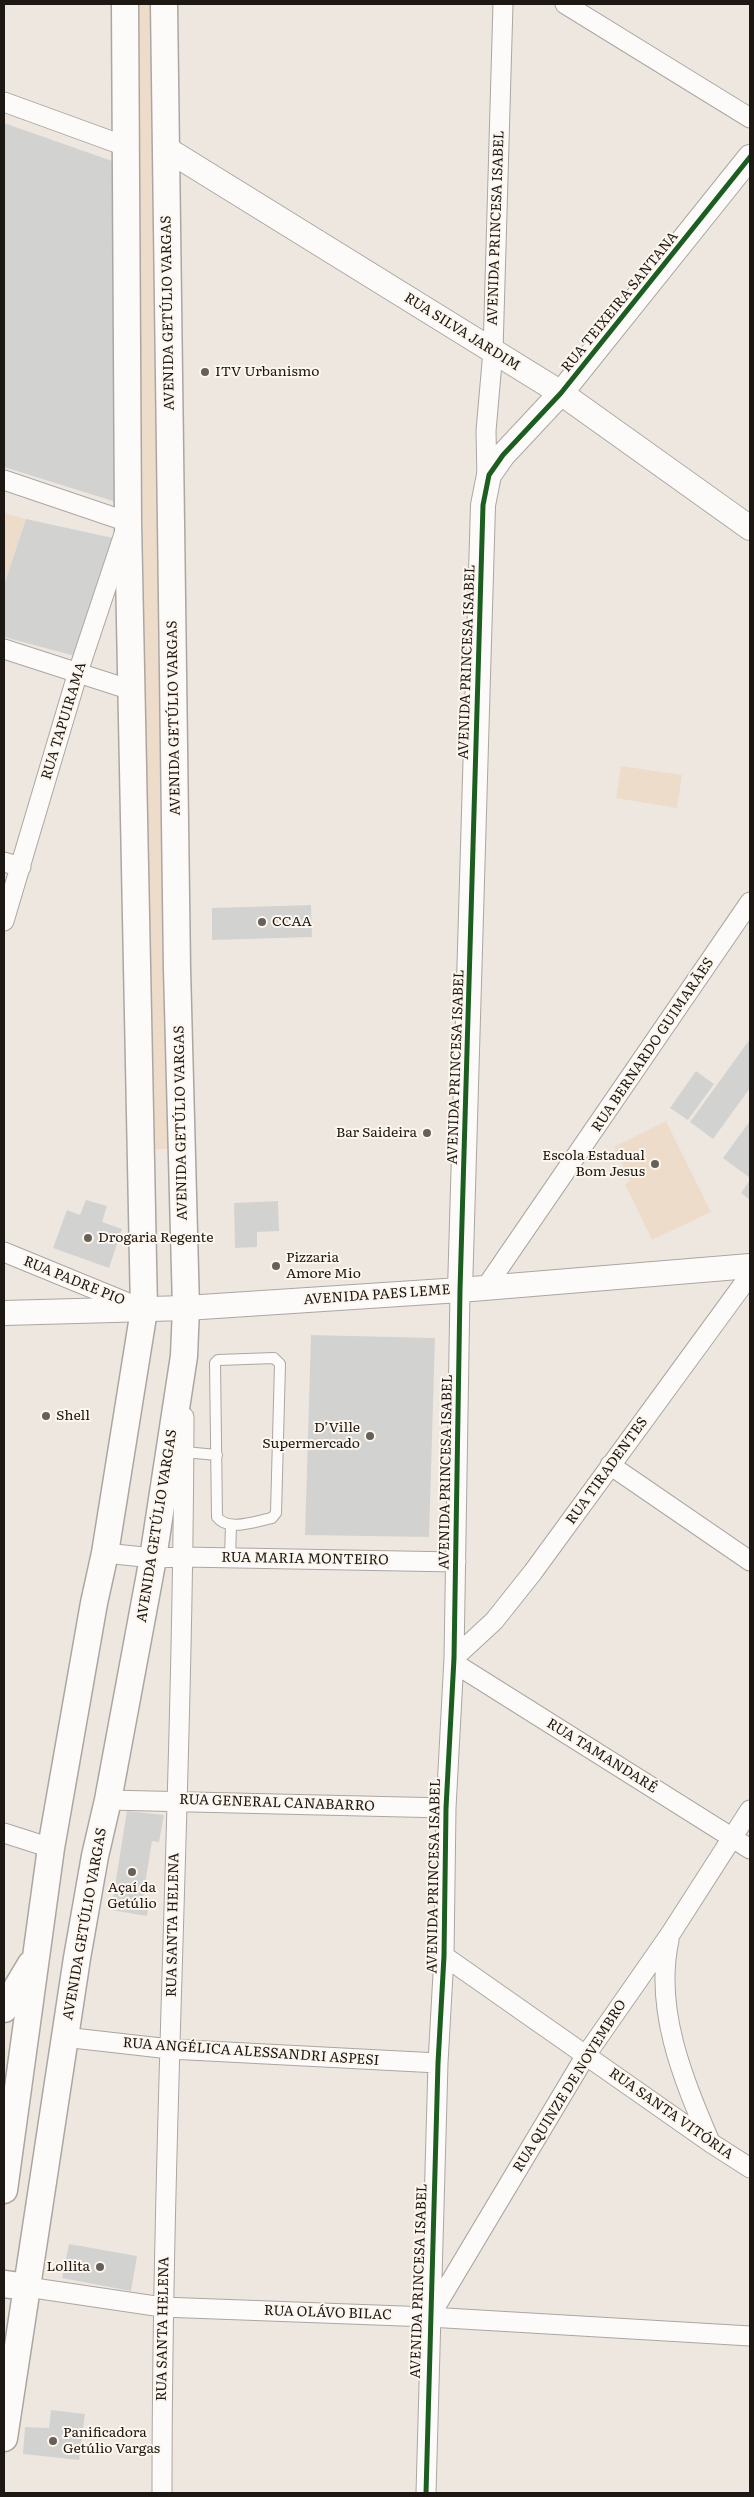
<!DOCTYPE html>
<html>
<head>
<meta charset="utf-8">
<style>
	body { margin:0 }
	#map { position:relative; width:754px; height:2497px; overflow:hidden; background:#eee7e0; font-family:Literata,serif }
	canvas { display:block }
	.frame { position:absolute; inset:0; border:5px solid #1d1813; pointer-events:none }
</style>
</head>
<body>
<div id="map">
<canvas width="754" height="2497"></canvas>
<div class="frame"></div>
</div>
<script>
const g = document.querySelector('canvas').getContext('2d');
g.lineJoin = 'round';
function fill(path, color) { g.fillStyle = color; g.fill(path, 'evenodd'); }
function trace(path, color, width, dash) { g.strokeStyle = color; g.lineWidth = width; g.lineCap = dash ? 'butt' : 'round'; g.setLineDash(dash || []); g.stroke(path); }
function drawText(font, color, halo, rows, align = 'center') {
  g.font = font + ' Literata,serif'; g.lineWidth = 4; g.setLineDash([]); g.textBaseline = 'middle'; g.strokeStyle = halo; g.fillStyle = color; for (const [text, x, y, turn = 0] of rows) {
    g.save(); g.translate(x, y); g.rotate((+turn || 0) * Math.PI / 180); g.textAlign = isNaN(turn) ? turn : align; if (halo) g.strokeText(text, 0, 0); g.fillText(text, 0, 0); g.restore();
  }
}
const green = new Path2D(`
	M135,4H156L172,1149H152Z
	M4,513L26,519L4,585Z
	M621,766L682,775L677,808L616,798Z
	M666,1121L711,1212L652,1240L625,1184L630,1181L614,1147Z`);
const building = new Path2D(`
	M4,123L115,162L116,502L4,467Z
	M26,519L113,538L75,656L4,637V585Z
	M311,905L312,937L212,940V908Z
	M750,1039V1088L713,1139L690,1122Z
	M696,1071L714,1084L688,1120L670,1108Z
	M750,1121V1178L723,1158Z
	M750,1180V1200L741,1193Z
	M86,1200L107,1206L102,1222L122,1229L109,1268L53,1248L67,1210L80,1215Z
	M278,1201L279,1231L257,1232V1247L235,1248L234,1203Z
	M311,1335L435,1338L429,1537L305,1535Z
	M127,1811L164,1815L159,1842L152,1841L142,1903H149L147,1916L111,1910Z
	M69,2244L137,2256L131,2291L62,2278Z
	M51,2410L85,2414L79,2460L23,2454L25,2427L49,2428Z`);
const service = new Path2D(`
	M274,1358L280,1364L276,1513L272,1518C256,1521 228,1532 217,1517L215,1363L218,1360Z
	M184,1452L217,1455
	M230,1558L231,1525`);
const minor = new Path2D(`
	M565,4L750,118
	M4,102L125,146
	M4,480L128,522L78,672L4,921
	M487,482L486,431L493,351L503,4
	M4,649L131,690
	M4,862L21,867
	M4,1252L138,1307
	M486,1287L750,902
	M610,1465L750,1561
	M105,1553L153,1558L184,1557L456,1562
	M454,1658L494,1621L533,1572L750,1275
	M454,1663L750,1849
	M108,1800L446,1808
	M4,1833L51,1848
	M669,1940C654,2010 683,2078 710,2142
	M444,1956L711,2143L750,2168
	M64,2037L170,2049L438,2063
	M27,2287L162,2307L429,2317L750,2336
	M430,2316L586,2055L671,1933L750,1810
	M162,2493C162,2134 183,1776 184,1417
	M426,2493L438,2063L444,1956L446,1808L454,1658L460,1290`);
const tertiary = new Path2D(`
	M165,148L561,393L750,528
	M460,1290L483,505L489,475L503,455L561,393L750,157
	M4,1313L186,1308L460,1290L750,1266`);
const secondary = new Path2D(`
	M4,2009L31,1964
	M4,2190L51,1848L94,1603L105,1553L144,1310L128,522L125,4
	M4,2284L27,2287
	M4,2438L77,1958L95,1856L108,1800L153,1558L184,1356L186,1308L177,969L164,4`);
const cycleway = new Path2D(`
	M426,2493L438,2063L444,1956L446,1808L454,1658L460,1290L483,505L489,475L503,455L561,393L750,157`);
const markers = [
	[205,372,5,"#66605b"],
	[262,922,5,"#66605b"],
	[427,1133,5,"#66605b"],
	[655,1164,5,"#66605b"],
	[88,1238,5,"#66605b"],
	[276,1266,5,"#66605b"],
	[46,1416,5,"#66605b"],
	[370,1436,5,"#66605b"],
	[132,1872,5,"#66605b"],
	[100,2267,5,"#66605b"],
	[53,2441,5,"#66605b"]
];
const streetNames = [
	["AVENIDA PRINCESA ISABEL",496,228,-88],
	["RUA TEIXEIRA SANTANA",620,302,-51],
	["AVENIDA GETÚLIO VARGAS",168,313,-91],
	["RUA SILVA JARDIM",462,332,32],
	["AVENIDA PRINCESA ISABEL",467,662,-88],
	["AVENIDA GETÚLIO VARGAS",174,718,-91],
	["RUA TAPUIRAMA",64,721,-73],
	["RUA BERNARDO GUIMARÃES",653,1045,-56],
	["AVENIDA PRINCESA ISABEL",456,1067,-88],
	["AVENIDA GETÚLIO VARGAS",181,1123,-91],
	["RUA PADRE PIO",74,1281,22],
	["AVENIDA PAES LEME",377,1295,-4],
	["RUA TIRADENTES",607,1471,-54],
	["AVENIDA PRINCESA ISABEL",446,1472,-89],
	["AVENIDA GETÚLIO VARGAS",157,1526,-81],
	["RUA MARIA MONTEIRO",305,1559,1],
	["RUA TAMANDARÉ",602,1756,32],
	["RUA GENERAL CANABARRO",277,1803,2],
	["AVENIDA PRINCESA ISABEL",434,1876,-89],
	["AVENIDA GETÚLIO VARGAS",85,1924,-80],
	["RUA SANTA HELENA",173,1925,-89],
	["RUA ANGÉLICA ALESSANDRI ASPESI",251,2052,4],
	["RUA QUINZE DE NOVEMBRO",570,2086,-58],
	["RUA SANTA VITÓRIA",671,2114,35],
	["AVENIDA PRINCESA ISABEL",419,2281,-88],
	["RUA OLÁVO BILAC",328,2313,2],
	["RUA SANTA HELENA",163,2329,-89]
];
const poiNames = [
	["ITV Urbanismo",215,372],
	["CCAA",272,922],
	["Bar Saideira",417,1133,"right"],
	["Escola Estadual",645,1156,"right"],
	["Bom Jesus",645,1172,"right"],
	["Drogaria Regente",98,1238],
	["Pizzaria",286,1258],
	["Amore Mio",286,1274],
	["Shell",56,1416],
	["D’Ville",360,1428,"right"],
	["Supermercado",360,1444,"right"],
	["Açaí da",132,1888,"center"],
	["Getúlio",132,1904,"center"],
	["Lollita",90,2267,"right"],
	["Panificadora",63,2433],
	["Getúlio Vargas",63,2449]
];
fill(green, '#eedccb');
fill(building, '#d2d3d1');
trace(service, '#aca6a1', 12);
trace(minor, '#aca6a1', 21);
trace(tertiary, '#aca6a1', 26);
trace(secondary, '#aca6a1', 29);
trace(service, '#fcfbfa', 10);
trace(minor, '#fcfbfa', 19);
trace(tertiary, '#fcfbfa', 24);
trace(secondary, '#fcfbfa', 26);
trace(cycleway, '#1b5e20', 5);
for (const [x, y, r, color] of markers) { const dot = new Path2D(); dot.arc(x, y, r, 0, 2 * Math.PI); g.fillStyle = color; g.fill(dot); trace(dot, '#fdf6ee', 2); }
drawText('14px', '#1d1813', '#fdf6ee', streetNames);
drawText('14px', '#1d1813', '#fdf6ee', poiNames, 'left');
</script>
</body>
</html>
